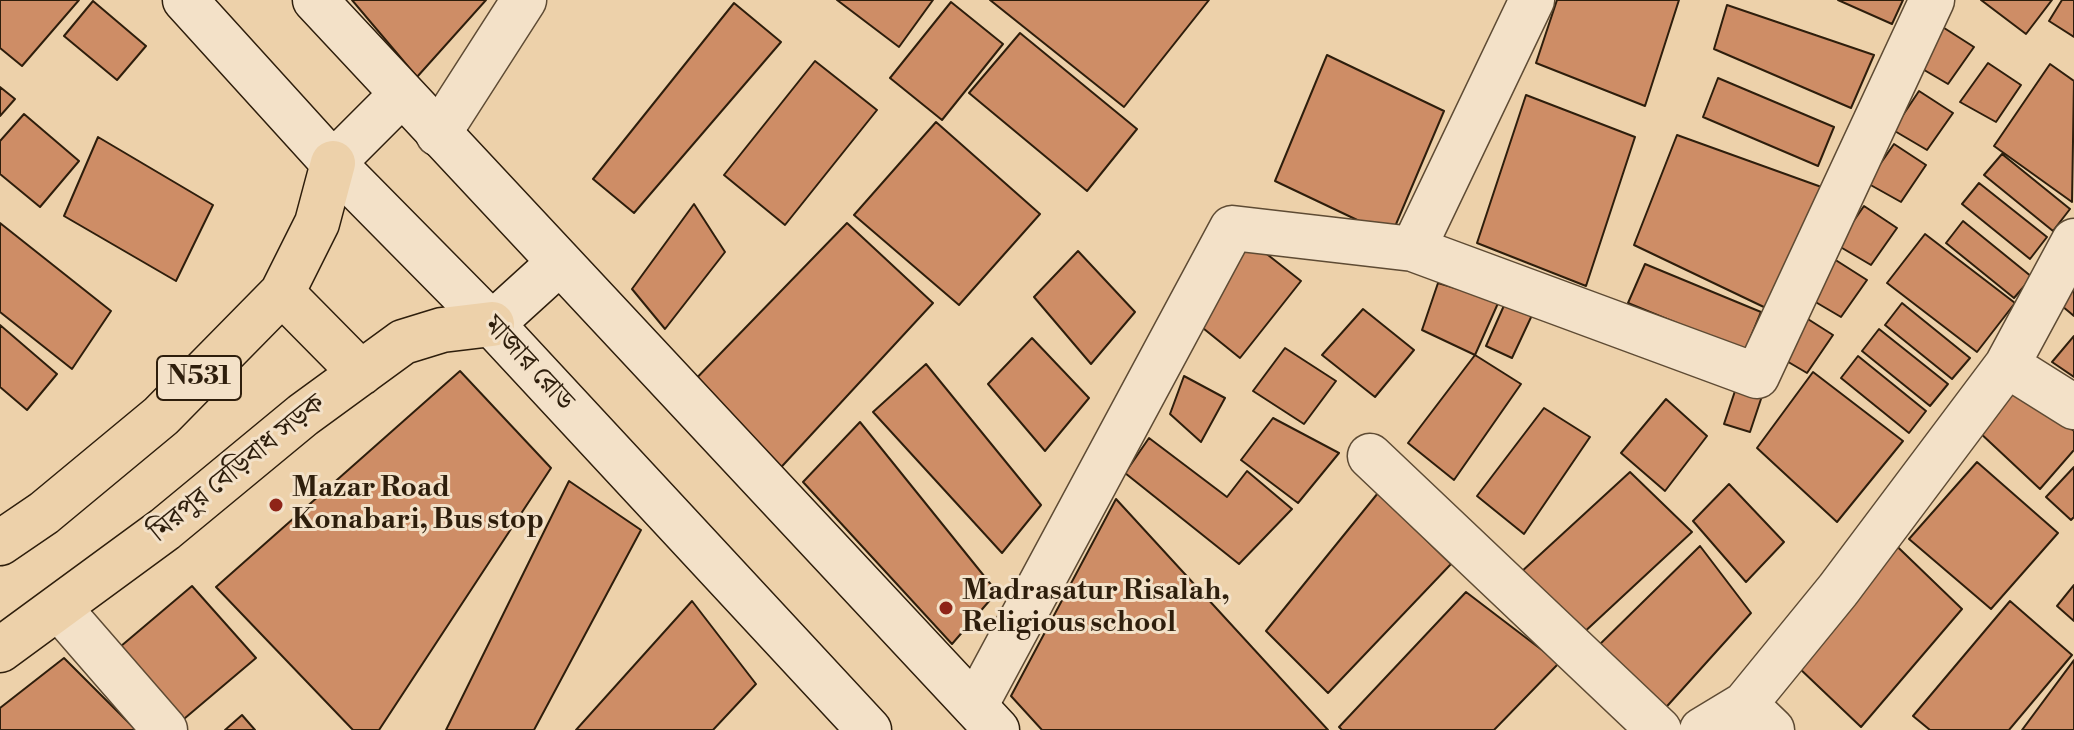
<!DOCTYPE html>
<html>
<head>
<meta charset="utf-8">
<style>
	body { margin:0 }
	canvas { display:block; background:#edd1aa }
</style>
</head>
<body>
<canvas width="2074" height="730"></canvas>
<script>
const g = document.querySelector('canvas').getContext('2d');
g.lineJoin = 'round';
function fill(path, color) { g.fillStyle = color; g.fill(path, 'evenodd'); }
function trace(path, color, width, dash) { g.strokeStyle = color; g.lineWidth = width; g.lineCap = dash ? 'butt' : 'round'; g.setLineDash(dash || []); g.stroke(path); }
function drawText(font, color, halo, rows, align = 'center') {
  g.font = font + ' "Libre Bodoni","Noto Serif Bengali",serif'; g.lineWidth = 6; g.setLineDash([]); g.textBaseline = 'middle'; g.strokeStyle = halo; g.fillStyle = color; for (const [text, x, y, turn = 0] of rows) {
    g.save(); g.translate(x, y); g.rotate((+turn || 0) * Math.PI / 180); g.textAlign = isNaN(turn) ? turn : align; if (halo) g.strokeText(text, 0, 0); g.fillText(text, 0, 0); g.restore();
  }
}
const building = new Path2D(`
	M0,0H79L22,66L0,48Z
	M352,0H486L417,77Z
	M837,0H933L899,47Z
	M990,0H1209L1124,107Z
	M1557,0H1679L1645,106L1536,63Z
	M1838,0H1903L1892,24Z
	M1981,0H2052L2026,34Z
	M2062,0H2074V37L2049,21Z
	M93,1L146,46L117,80L64,36Z
	M951,2L1003,44L942,120L890,78Z
	M734,3L781,42L634,213L593,179Z
	M1727,5L1874,55L1851,108L1714,49Z
	M1941,26L1974,47L1948,84L1914,64Z
	M1020,33L1137,129L1087,191L969,93Z
	M1327,55L1444,111L1391,236L1275,181Z
	M815,61L877,110L785,225L724,175Z
	M1988,63L2021,85L1996,122L1960,102Z
	M2050,64L2074,81L2072,202L1994,146Z
	M1718,78L1834,127L1818,166L1703,117Z
	M0,87L15,99L0,116Z
	M1919,91L1953,113L1927,150L1893,130Z
	M1526,95L1635,137L1586,286L1477,243Z
	M24,114L79,161L40,207L0,174V141Z
	M936,122L1040,214L959,305L854,215Z
	M1677,135L1827,189L1768,309L1634,245Z
	M98,137L213,205L176,281L64,216Z
	M1894,144L1926,165L1901,202L1867,183Z
	M2002,154L2070,209L2053,231L1984,175Z
	M1979,183L2047,237L2030,259L1962,204Z
	M694,204L725,252L665,329L632,289Z
	M1864,206L1897,228L1871,265L1837,245Z
	M1963,221L2032,277L2014,298L1946,243Z
	M0,223L111,311L72,369L0,312Z
	M847,223L933,303L773,476L686,389Z
	M1925,234L2015,303L1977,352L1887,283Z
	M1249,240L1301,281L1240,358L1188,316Z
	M1078,251L1135,312L1091,364L1034,297Z
	M1834,259L1867,280L1841,317L1807,297Z
	M1645,264L1761,312L1745,351L1628,303Z
	M2074,280V316L2056,301Z
	M1438,283L1499,301L1475,355L1422,330Z
	M1506,301L1533,313L1512,358L1486,346Z
	M1902,303L1970,358L1952,379L1885,325Z
	M1363,309L1414,350L1375,397L1322,355Z
	M1800,314L1833,335L1807,373L1773,353Z
	M0,325L57,374L27,410L0,387Z
	M1879,329L1948,384L1930,406L1862,351Z
	M2074,336V377L2052,362Z
	M1032,338L1089,398L1045,451L988,384Z
	M1285,348L1336,381L1304,424L1253,391Z
	M1475,355L1521,384L1454,480L1408,443Z
	M1858,356L1926,411L1909,433L1841,378Z
	M926,364L1041,505L1002,553L873,412Z
	M460,371L551,468L379,730H353L216,587Z
	M1813,372L1903,441L1837,522L1757,448Z
	M1184,376L1225,398L1201,442L1170,414Z
	M2015,381L2074,431V450L2040,489L1978,431Z
	M1738,382L1764,390L1750,432L1724,424Z
	M1666,399L1707,436L1665,491L1621,453Z
	M1544,408L1590,437L1524,534L1477,496Z
	M1273,418L1339,453L1298,503L1241,460Z
	M860,422L997,592L952,644L803,482Z
	M1149,438L1227,497L1247,471L1292,509L1239,564L1125,473Z
	M1977,462L2058,533L1991,609L1909,539Z
	M2074,467V517L2071,520L2046,497Z
	M1630,472L1692,532L1580,636L1520,573Z
	M569,481L641,530L534,730H446Z
	M1729,484L1784,542L1746,582L1693,521Z
	M1378,493L1451,564L1328,693L1266,631Z
	M1116,499L1328,730H1042L1011,696Z
	M1878,528L1962,609L1861,727L1777,647Z
	M1700,546L1751,613L1660,714L1595,649Z
	M2074,585V621L2057,606Z
	M192,586L256,658L178,724L114,652Z
	M1466,592L1559,663L1494,730H1342L1339,727Z
	M692,601L756,684L713,730H576Z
	M2010,601L2072,655L2009,730H1930L1913,716Z
	M64,658L136,730H0V708Z
	M2074,660V730H2022Z
	M242,715L255,730H225Z`);
const minor = new Path2D(`
	M438,134L524,0
	M1413,249L1532,0
	M2007,365L2074,407
	M1370,456L1659,730
	M59,608L165,730
	M1745,704L1772,730
	M975,706L1232,228L1413,249L1757,376L1932,0
	M1702,730L1745,704L1838,590L2007,365L2074,241`);
const secondary = new Path2D(`
	M185,0L333,163L492,324L869,730
	M315,0L997,730
	M333,163L402,94
	M492,324L558,264`);
const trunk = new Path2D(`
	M282,293L361,373
	M0,543L44,513L161,416L282,293L317,223L333,163
	M0,650L165,529L303,415L403,342L442,330L492,324`);
const markers = [
	[276,505,8,"#8f2418"],
	[946,608,8,"#8f2418"]
];
const shields = [
	[199,378,84]
];
const shieldNames = [
	["N531",199,378]
];
const streetNames = [
	["মাজার রোড",528,364,47],
	["মিরপুর বেড়িবাধ সড়ক",238,469,-39]
];
const poiNames = [
	["Mazar Road",292,489],
	["Konabari, Bus stop",292,521],
	["Madrasatur Risalah,",962,592],
	["Religious school",962,624]
];
fill(building, '#ce8d66');
trace(building, '#2e1e0c', 2);
trace(minor, '#5e4b34', 47);
trace(secondary, '#2e1e0c', 47);
trace(trunk, '#2e1e0c', 47);
trace(minor, '#f3e1c8', 44);
trace(secondary, '#f3e1c8', 44);
trace(trunk, '#edd1aa', 44);
for (const [x, y, r, color] of markers) { const dot = new Path2D(); dot.arc(x, y, r, 0, 2 * Math.PI); g.fillStyle = color; g.fill(dot); trace(dot, '#f3e1c8', 3); }
for (const [x, y, w] of shields) { const box = new Path2D(); box.roundRect(x - w / 2, y - 22, w, 44, 6); g.fillStyle = '#f3e1c8'; g.fill(box); trace(box, '#2e1e0c', 2); }
drawText('bold 26px', '#2e1e0c', null, shieldNames);
drawText('28px', '#2e1e0c', '#f3e1c8', streetNames);
drawText('bold 28px', '#2e1e0c', '#f3e1c8', poiNames, 'left');
</script>
</body>
</html>
